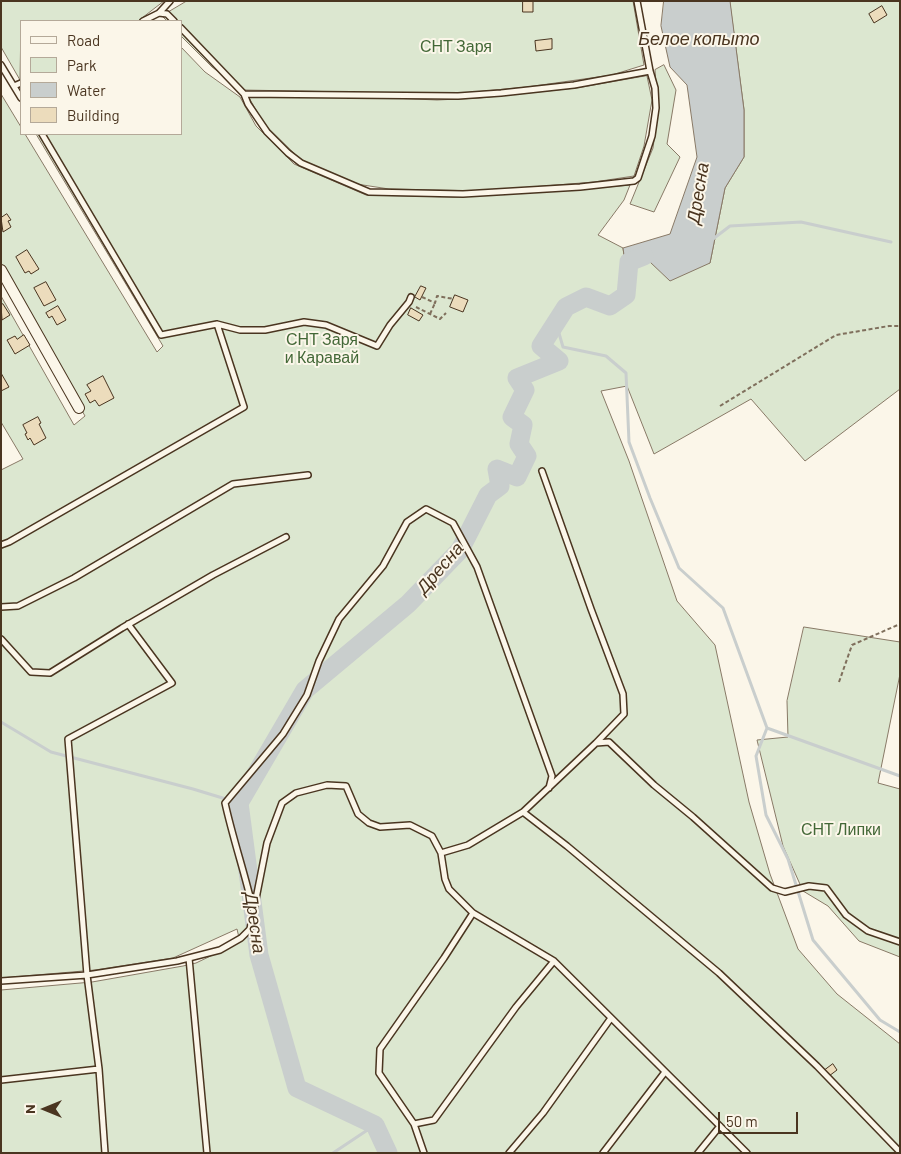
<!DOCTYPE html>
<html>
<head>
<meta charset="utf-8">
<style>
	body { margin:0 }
	#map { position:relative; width:901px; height:1154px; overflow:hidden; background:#fbf6e9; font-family:Barlow,sans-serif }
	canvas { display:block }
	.frame { position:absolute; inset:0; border:2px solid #4a3520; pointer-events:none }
	.legend { position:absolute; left:20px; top:20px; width:162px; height:115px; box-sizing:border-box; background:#fbf6e9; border:1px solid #b4a999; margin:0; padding:6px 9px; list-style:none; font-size:15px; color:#4a3520 }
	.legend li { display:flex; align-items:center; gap:10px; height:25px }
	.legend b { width:25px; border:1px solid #b4a999 }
	.north { position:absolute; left:20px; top:1084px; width:50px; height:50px; -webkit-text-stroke:4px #fbf6e9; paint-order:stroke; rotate:270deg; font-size:14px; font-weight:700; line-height:20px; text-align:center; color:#4a3520 }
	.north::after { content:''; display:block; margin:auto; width:18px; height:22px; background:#4a3520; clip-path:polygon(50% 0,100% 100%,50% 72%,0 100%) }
	.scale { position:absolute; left:718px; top:1112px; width:80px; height:22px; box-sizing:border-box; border:2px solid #4a3520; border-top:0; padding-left:6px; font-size:15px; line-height:18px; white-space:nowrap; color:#4a3520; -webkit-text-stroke:4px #fbf6e9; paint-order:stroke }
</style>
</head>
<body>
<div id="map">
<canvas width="901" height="1154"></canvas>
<div class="frame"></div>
<ul class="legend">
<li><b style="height:6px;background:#fbf6e9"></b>Road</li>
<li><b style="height:14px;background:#dce7d0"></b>Park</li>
<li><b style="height:14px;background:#c9cecd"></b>Water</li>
<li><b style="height:14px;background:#ecdcbc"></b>Building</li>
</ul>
<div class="north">N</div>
<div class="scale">50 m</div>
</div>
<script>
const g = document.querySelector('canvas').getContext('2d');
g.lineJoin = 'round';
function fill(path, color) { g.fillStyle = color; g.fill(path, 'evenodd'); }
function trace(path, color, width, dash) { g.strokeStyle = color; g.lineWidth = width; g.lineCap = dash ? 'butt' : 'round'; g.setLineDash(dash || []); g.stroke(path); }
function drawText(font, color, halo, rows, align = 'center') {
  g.font = font + ' Barlow,sans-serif'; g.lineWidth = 4; g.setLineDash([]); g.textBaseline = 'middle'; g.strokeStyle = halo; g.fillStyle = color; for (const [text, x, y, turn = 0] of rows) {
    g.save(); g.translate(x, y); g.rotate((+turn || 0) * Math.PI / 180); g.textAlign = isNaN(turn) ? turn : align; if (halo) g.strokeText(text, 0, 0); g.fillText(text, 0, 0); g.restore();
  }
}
const green = new Path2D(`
	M1,1H164L138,21H21L20,80L1,47Z
	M187,1H633L644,65L612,75L527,87L453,94L243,90L212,67L181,36V21H167L162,16Z
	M730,1H900V389L805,461L751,399L654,454L627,386L601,391L629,461L677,601L715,645L749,802L770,874L798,949L837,994L900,1044V1153H1V990L92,982L183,966L196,963L240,942L237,929L173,958L95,970L1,978V470L23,459L1,422V296L74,425L85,416L1,268V94L21,127V134H25L157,352L163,346L36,134H181V47L205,72L240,97L256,126L294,164L366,195L454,197L572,190L630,185L624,200L598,235L623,248L626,270L650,262L710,263L725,188L744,157V110Z
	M664,65L676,90L667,144L680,157L654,212L630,204L653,148L658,110L655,70Z
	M647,76L652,100L644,146L634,176L594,182L481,191L389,189L350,183L300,159L264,124L248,96H348L437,100L479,98L576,88Z
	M804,627L900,642V674L878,783L900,789V957L859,941L828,906L803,891L783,846L757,740L788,737L787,701Z`);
const water = new Path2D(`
	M664,1H730L744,110V157L725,188L710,263L670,281L650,262L626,270L623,248L670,234L697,157L687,85L670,67L661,26Z`);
const stream = new Path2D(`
	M713,239L730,226L801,222L891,242
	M556,323L563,347L606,356L626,373L629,442L650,498L679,568L723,608L767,728L900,776
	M1,722L51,752L193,789L239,803
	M767,728L756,756L766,815L788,859L813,940L880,1020L900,1032
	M333,1153L375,1125`);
const river = new Path2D(`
	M388,1153L375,1125L297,1088L259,955L239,803L305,690L408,604L460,550L488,495L500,486L497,469L517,477L527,456L519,444L523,425L512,417L525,390L517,378L559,361L541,346L566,307L586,297L610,306L626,295L629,262L644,256`);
const building = new Path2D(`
	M523,1H533V12H523Z
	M882,6L887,15L874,23L869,14Z
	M552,39V49L536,51L535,41Z
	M7,214L11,220L8,221L11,227L3,232L1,218Z
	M27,250L39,269L31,274L29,271L25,273L16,257Z
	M46,282L56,300L44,306L34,288Z
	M421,286L426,288L420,300L415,297Z
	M455,295L468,300L463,312L450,307Z
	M3,304L10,315L2,320L1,305Z
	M58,306L66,320L57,325L52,316L49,318L46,313Z
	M411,308L423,315L419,321L408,315Z
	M24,335L30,345L15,354L7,340L15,336L17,339Z
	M1,373L9,387L1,391Z
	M103,376L114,398L99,406L95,400L90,403L85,394L91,391L87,385Z
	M38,417L41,423L39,424L46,438L34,445L30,438L28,440L25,434L27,433L23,425Z
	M833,1064L837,1070L829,1076L825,1070Z`);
const path = new Path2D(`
	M422,297L435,303L437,296L454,299
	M416,307L440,319L446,313
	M430,314L435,303
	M720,406L836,335L889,326H900
	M839,682L852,645L900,624`);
const lane = new Path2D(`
	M159,13L167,14L174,21
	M143,21L159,13L170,1
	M181,28L244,94L248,104L267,132L288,153L301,163L369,192L463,194L580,187L634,181L638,178L652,136L656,108L655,88L650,71L637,1
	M1,65L21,98
	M14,86L21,83
	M244,94L458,96L501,93L574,85L650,71
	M42,134L161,335L217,324L240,330H265L304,322L326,325L377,346L390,325L409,302L411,297
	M542,471L591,609L623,694L624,714L596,743
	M1,545L9,542L244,407L217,324
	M1,607L18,606L74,578L233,484L308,475
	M1,639L31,672L50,673L122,628L213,575L286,537
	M523,812L567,846L719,973L817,1066L900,1152
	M441,853L468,845L523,812L596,743L609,742L654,785L693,817L772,888L785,892L809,886L826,888L846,915L868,931L900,942
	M253,909C245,874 233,839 225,803L283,734L307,695L319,661L339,619L383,566L407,522L426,509L453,523L477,567L552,776L549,788
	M473,913L444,958L380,1049L379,1073L414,1124L434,1120L516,1007L554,961
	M189,958L207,1153
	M1,981L87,975L177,961L220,950L241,938L250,929L267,843L282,803L296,793L327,785L346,786L358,814L369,823L380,827L410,825L432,836L441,853L445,879L449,889L473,913L554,961L747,1153
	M99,1069L105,1153
	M1,1080L99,1069L87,975L68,739L172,683L128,624
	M414,1124L424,1153
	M509,1153L543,1113L611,1018
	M603,1153L665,1072
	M698,1153L720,1126`);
const street = new Path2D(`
	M1,270L79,408`);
const parkNames = [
	["СНТ Заря",456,47],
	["СНТ Заря",322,340],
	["и Каравай",322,358],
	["СНТ Липки",841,830]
];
const waterNames = [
	["Белое копыто",699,39],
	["Дресна",698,193,-81],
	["Дресна",440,568,-49],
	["Дресна",255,923,82]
];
fill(green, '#dce7d0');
trace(green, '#887966', 1);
fill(water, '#c9cecd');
trace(water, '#887966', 1);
trace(stream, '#c9cecd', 3);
trace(river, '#c9cecd', 19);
fill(building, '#ecdcbc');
trace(building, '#4a3520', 1);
trace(lane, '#4a3520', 8);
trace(street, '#4a3520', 12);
trace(path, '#7f6f5c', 2, [4, 2.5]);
trace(lane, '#fbf6e9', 5);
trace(street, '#fbf6e9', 10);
drawText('16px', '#436837', '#fbf6e9', parkNames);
drawText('italic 18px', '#4a3520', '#fbf6e9', waterNames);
</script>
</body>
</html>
